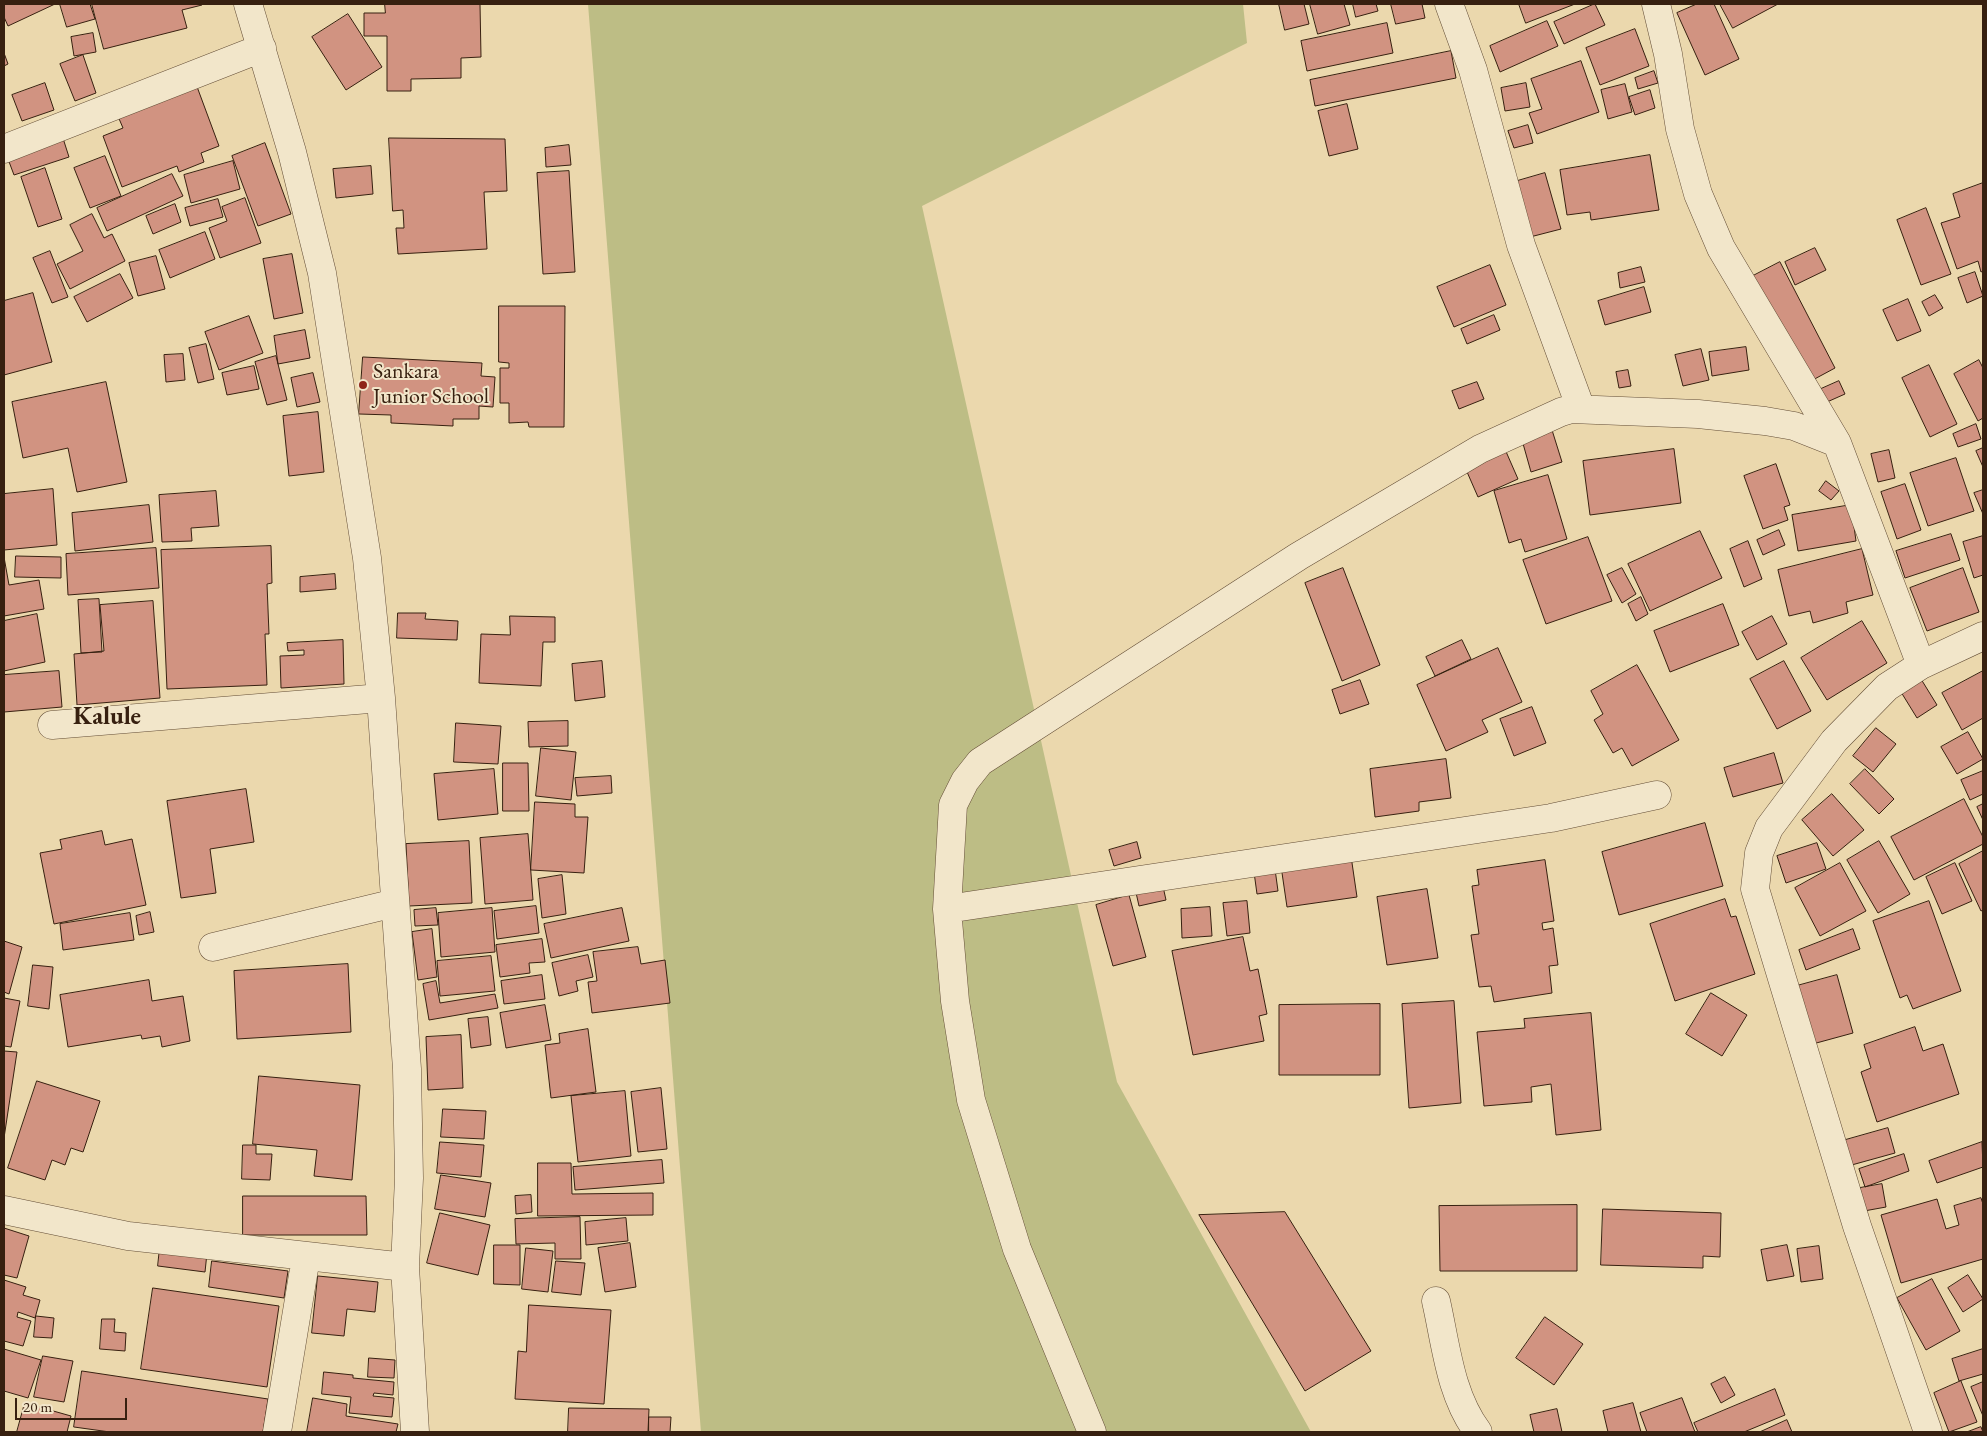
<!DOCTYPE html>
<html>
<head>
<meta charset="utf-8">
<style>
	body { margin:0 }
	#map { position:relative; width:1987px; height:1436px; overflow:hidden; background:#ebd8ad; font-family:"EB Garamond",serif }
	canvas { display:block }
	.frame { position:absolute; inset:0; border:5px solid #372010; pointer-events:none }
	.scale { position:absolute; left:15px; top:1398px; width:112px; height:22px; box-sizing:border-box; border:2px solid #372010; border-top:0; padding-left:6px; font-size:15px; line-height:18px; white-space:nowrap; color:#372010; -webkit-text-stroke:4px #f2e6ca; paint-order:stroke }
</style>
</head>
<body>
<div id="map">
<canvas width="1987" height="1436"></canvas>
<div class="frame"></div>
<div class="scale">20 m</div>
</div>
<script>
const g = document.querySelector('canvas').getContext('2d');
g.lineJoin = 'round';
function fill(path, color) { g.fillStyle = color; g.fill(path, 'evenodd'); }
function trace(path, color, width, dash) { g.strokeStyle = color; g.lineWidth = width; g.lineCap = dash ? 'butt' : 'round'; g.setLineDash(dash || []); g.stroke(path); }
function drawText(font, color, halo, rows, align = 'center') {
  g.font = font + ' "EB Garamond",serif'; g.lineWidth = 4; g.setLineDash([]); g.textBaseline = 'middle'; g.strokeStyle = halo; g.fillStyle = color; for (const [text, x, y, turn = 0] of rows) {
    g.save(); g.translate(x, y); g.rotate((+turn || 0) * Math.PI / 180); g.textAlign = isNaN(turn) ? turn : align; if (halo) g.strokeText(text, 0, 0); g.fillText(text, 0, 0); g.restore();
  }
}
const green = new Path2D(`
	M588,4H1243L1247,43L922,206L1117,1082L1311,1432H701Z`);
const building = new Path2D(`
	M4,4H55L8,26L4,17Z
	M60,4H90L95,19L67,27Z
	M92,4H202V5L182,10L187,28L104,49Z
	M385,4H480L481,57L461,58V78L411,79V91H387V36H364V13H385Z
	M1279,4H1304L1309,24L1285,30Z
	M1310,4H1344L1350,25L1318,34Z
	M1353,4H1376L1378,11L1356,17Z
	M1391,4H1422L1425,18L1396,24Z
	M1519,4H1575L1526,23Z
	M1595,4L1605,25L1564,44L1554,22Z
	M1697,4H1714L1739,59L1705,75L1677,13Z
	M1720,4H1778L1733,28Z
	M348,14L382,67L346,90L312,37Z
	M1547,21L1558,46L1500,72L1490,46Z
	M1387,23L1393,53L1307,71L1301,41Z
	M1635,29L1649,66L1600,85L1586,48Z
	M93,33L96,52L74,56L71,37Z
	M1451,51L1456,78L1315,106L1310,80Z
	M4,53L8,64L4,66Z
	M83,55L96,93L75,101L60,64Z
	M1581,61L1599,112L1537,134L1529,113L1542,109L1531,79Z
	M1654,71L1658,83L1638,89L1635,78Z
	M45,83L54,110L22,121L12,95Z
	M1526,83L1530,107L1505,111L1501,88Z
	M196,84L219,146L201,153L204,162L179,172L177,166L122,187L103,136L123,128L117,114Z
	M1625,84L1632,112L1608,119L1601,90Z
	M1650,90L1655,108L1635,115L1629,97Z
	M1347,104L1358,149L1329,156L1318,111Z
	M1528,125L1533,143L1514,148L1508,131Z
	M61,132L69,157L14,175L5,151Z
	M389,138L505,139L507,191L484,192L487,249L398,254L396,228H404L403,210L393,211Z
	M265,143L291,214L258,226L232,156Z
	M569,145L571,165L546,167L545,148Z
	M1650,155L1659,210L1591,220L1590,212L1567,215L1560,170Z
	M105,156L121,196L90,208L74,168Z
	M233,161L240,189L191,203L184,175Z
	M371,166L373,194L336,198L333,169Z
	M45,168L62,219L38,227L21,177Z
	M569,171L575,272L543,274L537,173Z
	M1545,173L1561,229L1530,237L1514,182Z
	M172,174L183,196L107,231L97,208Z
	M1983,183V271L1981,272L1978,261L1957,269L1941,223L1960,217L1953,194Z
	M245,198L261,243L220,258L209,228L227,221L222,207Z
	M218,199L223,217L190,226L185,208Z
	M175,204L181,222L153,234L146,216Z
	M1926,208L1951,274L1921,285L1897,220Z
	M92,214L104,238L112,234L125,261L70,289L57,264L83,251L70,225Z
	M205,232L215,259L170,278L159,250Z
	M1815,248L1826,270L1795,285L1785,262Z
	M50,251L68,297L52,303L33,258Z
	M292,254L303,313L274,319L263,259Z
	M156,256L165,289L138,296L129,263Z
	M1780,262L1835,368L1809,382L1753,276Z
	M1490,265L1506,305L1454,327L1437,287Z
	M1641,267L1645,282L1620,288L1618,273Z
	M1975,272L1983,296L1967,303L1958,278Z
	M120,274L133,298L87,322L74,297Z
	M1644,287L1651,312L1605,325L1598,301Z
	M33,293L52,362L4,375V301Z
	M1935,295L1943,308L1929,316L1922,302Z
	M1908,299L1921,331L1897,341L1883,310Z
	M499,306H565L564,427H529L528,422L509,423V403H500V368H509V363L499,362Z
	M1494,315L1500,330L1467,344L1461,329Z
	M249,316L263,353L219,370L205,332Z
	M305,330L310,358L278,364L274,336Z
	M206,344L214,379L198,383L189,348Z
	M1746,347L1749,370L1712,376L1709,352Z
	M1701,349L1709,380L1683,386L1675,355Z
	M183,354L185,380L166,382L164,355Z
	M276,356L287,400L267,405L255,362Z
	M363,357L482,363L481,376L495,377L493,407L479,406V419H453V426L391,423V415L359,414Z
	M1979,360L1983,368V418L1978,421L1954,374Z
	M1929,365L1957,424L1930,437L1902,378Z
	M254,366L259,389L227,395L222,373Z
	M1628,370L1631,386L1619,388L1616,372Z
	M313,373L320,402L297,407L291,378Z
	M1839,381L1845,394L1827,402L1821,389Z
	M106,382L127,482L77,492L68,448L23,458L12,402Z
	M1477,382L1484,399L1459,409L1452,391Z
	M318,412L324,472L289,476L283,416Z
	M1976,424L1981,439L1958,447L1953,434Z
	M1552,430L1562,462L1531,472L1522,440Z
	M1504,447L1518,479L1478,497L1464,465Z
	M1983,448V467L1976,451Z
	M1674,449L1681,503L1590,515L1583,461Z
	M1889,450L1895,478L1878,482L1871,454Z
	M1956,458L1974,511L1928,526L1910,473Z
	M1776,464L1790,505L1784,507L1788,520L1763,529L1744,476Z
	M1548,475L1567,539L1525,552L1521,539L1509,543L1494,491Z
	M1826,481L1839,491L1831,500L1819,491Z
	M1905,484L1921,530L1897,539L1881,492Z
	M53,489L57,545L4,550V494Z
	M1983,490V514L1974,493Z
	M216,491L219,526L191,528L192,541L162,542L159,495Z
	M149,505L153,542L75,551L72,513Z
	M1851,505L1856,541L1798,551L1792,515Z
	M1779,530L1785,545L1763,555L1757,540Z
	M1700,531L1722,578L1650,611L1628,564Z
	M1951,534L1960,560L1905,578L1896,551Z
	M1983,536V575L1974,578L1963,542Z
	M1588,537L1612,601L1546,624L1523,560Z
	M1748,541L1762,579L1744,587L1730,549Z
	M271,546L272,583L267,584L269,634H265L267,685L167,689L161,550Z
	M156,548L159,588L68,595L66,554Z
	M1862,549L1873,595L1846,602L1848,613L1813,623L1810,611L1789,616L1778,570Z
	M16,556L61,557V578L15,577Z
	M4,557L9,585L39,580L44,609L4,616Z
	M1343,568L1380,665L1342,681L1305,583Z
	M1622,568L1636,594L1622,603L1607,575Z
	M1963,568L1979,612L1927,631L1910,588Z
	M335,574L336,589L300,592V577Z
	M1641,597L1648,614L1636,621L1628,604Z
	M99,599L102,652L81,653L78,600Z
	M153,601L160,698L77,705L74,654L104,651L100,605Z
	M1723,604L1739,645L1670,672L1654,631Z
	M398,613H426L425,619L458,621L457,640L397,638Z
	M37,614L45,662L4,671V621Z
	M510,616L555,617V642H543L541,686L479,683L481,634L510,635Z
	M1772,616L1787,644L1757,660L1742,632Z
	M1862,621L1887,663L1827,700L1801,658Z
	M343,640L344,684L281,688L280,656L304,655V650L288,651L287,643Z
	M1462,640L1471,659L1435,676L1426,657Z
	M1498,648L1522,702L1482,720L1488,732L1446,751L1417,685Z
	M602,661L605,697L575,701L572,664Z
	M1784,661L1811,711L1777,729L1750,679Z
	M1637,665L1679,740L1632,766L1622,748L1613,753L1594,720L1603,714L1591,691Z
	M59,671L62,707L4,712V675Z
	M1983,671V718L1962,730L1942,693Z
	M1921,679L1937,705L1917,718L1901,692Z
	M1360,680L1369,704L1340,714L1332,690Z
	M1532,707L1546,743L1514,756L1500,719Z
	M568,721V746L529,747L528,722Z
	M456,723L501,726L498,764L454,762Z
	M1876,728L1896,744L1873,772L1853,756Z
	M1968,732L1983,759L1957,774L1941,747Z
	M541,748L576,752L571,800L536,796Z
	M1774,753L1783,783L1733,797L1724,768Z
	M1446,759L1451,798L1419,802V811L1375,817L1370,769Z
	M503,763H528L529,811H503Z
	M494,769L498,814L438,820L434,774Z
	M1865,769L1894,799L1879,814L1850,784Z
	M1983,771V794L1970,800L1961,780Z
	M611,776L612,793L577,796L575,778Z
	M246,789L254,842L210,849L216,893L181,898L167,801Z
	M1832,794L1864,830L1833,856L1802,820Z
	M1964,799L1983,837V844L1914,880L1891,837Z
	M535,802L575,804V817H588L584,873L531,870Z
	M1983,804V820L1977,807Z
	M1705,823L1723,886L1619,915L1602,852Z
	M102,831L105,845L132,839L146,905L54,924L40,853L62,849L60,840Z
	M528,834L533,900L485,904L480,838Z
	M469,841L472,903L409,906L406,844Z
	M1879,841L1910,894L1878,913L1847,860Z
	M1137,842L1141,858L1114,866L1109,850Z
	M1817,843L1826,869L1786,883L1777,856Z
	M1983,851V910L1981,911L1959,864Z
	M1351,856L1357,897L1287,907L1281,866Z
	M1545,860L1554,921L1542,923L1543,930L1553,928L1558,965L1549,966L1552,993L1494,1002L1491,986L1479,987L1471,935L1479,934L1472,886L1479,885L1477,870Z
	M1840,863L1866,911L1820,936L1795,888Z
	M1955,863L1972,901L1942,914L1926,877Z
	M1275,869L1278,891L1257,894L1254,872Z
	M562,875L566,914L542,918L538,879Z
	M1162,882L1166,900L1139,906L1135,888Z
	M1427,889L1438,958L1387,965L1377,897Z
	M1129,895L1146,957L1113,966L1096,905Z
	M1725,899L1731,917L1736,916L1755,974L1675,1001L1650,924Z
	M1247,901L1250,933L1227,936L1223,903Z
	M1929,901L1961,991L1913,1009L1907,995L1900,998L1873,921Z
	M536,906L539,933L497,939L494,911Z
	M1210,907L1212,936L1182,938L1181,909Z
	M436,908L438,925L415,926L414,910Z
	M492,908L495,952L441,957L438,913Z
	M622,908L629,941L551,958L544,924Z
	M150,912L154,932L139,935L136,916Z
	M130,913L134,940L63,950L60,924Z
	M432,929L437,977L418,980L412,932Z
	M1853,929L1860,949L1806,970L1799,950Z
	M1243,937L1250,971L1258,969L1267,1014L1259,1016L1264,1041L1193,1055L1172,951Z
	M542,939L545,962L529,963L530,973L500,977L496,945Z
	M4,941L22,947L9,994L4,992Z
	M638,947L641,964L665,960L670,1003L592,1013L588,982L597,981L593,952Z
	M588,955L593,977L576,981L578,991L559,996L552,963Z
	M491,956L495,991L440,996L437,961Z
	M348,964L351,1032L237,1039L234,971Z
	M33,965L53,967L49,1009L28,1006Z
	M542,975L545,999L504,1004L501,981Z
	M1837,975L1853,1033L1809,1045L1793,987Z
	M149,980L152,1001L183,996L190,1041L162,1047L160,1036L142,1039L141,1035L68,1047L60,995Z
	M436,981L440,1003L495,994L498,1008L429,1020L423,984Z
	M1711,993L1747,1015L1722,1056L1686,1034Z
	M4,998L20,1001L11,1047L4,1046Z
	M1454,1001L1461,1103L1409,1108L1402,1004Z
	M1380,1004V1075H1279V1005Z
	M545,1005L551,1040L506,1048L500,1013Z
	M1591,1013L1601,1130L1556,1135L1551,1084L1531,1087L1532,1102L1484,1106L1477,1032L1525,1028L1524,1019Z
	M488,1017L491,1045L471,1048L468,1019Z
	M1915,1027L1923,1051L1943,1044L1959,1094L1877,1122L1861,1072L1871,1068L1864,1045Z
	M588,1029L596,1092L551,1098L545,1045L560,1043L559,1034Z
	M461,1035L463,1088L428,1090L426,1037Z
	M4,1051L17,1052L4,1138Z
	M259,1076L360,1085L352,1180L314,1176L317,1150L253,1144Z
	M37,1081L100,1101L83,1152L71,1148L65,1165L52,1160L45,1180L8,1168Z
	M661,1088L667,1149L638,1152L631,1092Z
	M625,1091L631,1156L578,1162L571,1096Z
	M443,1109L486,1111L484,1139L441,1137Z
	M1888,1128L1895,1153L1848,1166L1842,1141Z
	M440,1142L484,1145L481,1177L437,1173Z
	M1982,1142L1983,1167L1937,1183L1929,1161Z
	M243,1145H256V1154H272L270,1180L242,1179Z
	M1904,1154L1909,1171L1865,1187L1859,1169Z
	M662,1160L664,1183L575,1190L573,1167Z
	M538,1163H571L572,1194L653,1193V1215L538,1216Z
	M441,1175L491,1183L485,1217L435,1209Z
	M1882,1184L1886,1207L1864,1211L1860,1188Z
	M531,1195L532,1212L516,1214L515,1196Z
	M243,1196H366L367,1235H243Z
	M1981,1198L1983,1204V1259L1901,1283L1881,1215L1937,1199L1946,1229L1959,1225L1954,1206Z
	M1577,1205V1271H1440L1439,1206Z
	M1603,1209L1721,1213L1720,1257L1703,1256V1268L1601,1265Z
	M1285,1212L1371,1351L1305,1391L1199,1215Z
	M440,1213L490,1225L478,1275L427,1263Z
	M580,1217L581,1259H555V1243L516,1244L515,1219Z
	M626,1218L628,1241L586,1245L585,1222Z
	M4,1228L29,1236L17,1278L4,1275Z
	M630,1243L636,1287L605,1292L598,1248Z
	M494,1245H520V1285L494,1284Z
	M1787,1245L1794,1276L1767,1281L1761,1250Z
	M1819,1246L1823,1279L1801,1282L1797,1249Z
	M160,1247L207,1253L205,1272L158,1266Z
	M526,1248L553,1251L548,1292L522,1289Z
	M212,1261L288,1271L284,1298L209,1287Z
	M556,1261L585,1263L581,1295L552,1292Z
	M1968,1275L1983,1299L1963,1312L1948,1288Z
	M318,1276L378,1282L375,1312L347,1309L344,1336L312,1333Z
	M1932,1279L1960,1331L1926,1350L1897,1298Z
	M4,1280L26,1287L23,1295L40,1300L35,1318L18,1312L17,1317L31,1321L23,1346L4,1341Z
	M153,1288L279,1306L267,1387L141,1369Z
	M529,1305L611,1310L604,1404L515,1399L518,1351L526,1352Z
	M36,1316L54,1318L52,1338L34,1337Z
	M1545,1317L1583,1344L1554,1385L1516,1358Z
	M102,1319H115L114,1332L126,1333L125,1351L100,1349Z
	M4,1349L41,1360L28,1398L4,1391Z
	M1983,1349V1374L1959,1381L1952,1359Z
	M43,1356L73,1361L64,1402L34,1397Z
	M369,1358L395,1360L394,1378L368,1377Z
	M82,1371L268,1399L263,1432H110L74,1427Z
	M324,1372L353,1375V1378L394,1382L393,1395L374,1393L373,1396L394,1398L392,1417L349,1413L351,1397L322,1394Z
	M1725,1377L1735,1395L1721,1403L1711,1384Z
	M1961,1381L1977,1422L1949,1432L1934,1393Z
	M1983,1382V1416L1971,1387Z
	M1775,1389L1785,1415L1744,1432H1698L1694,1423Z
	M313,1398L347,1404L346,1416L398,1424L396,1432H307Z
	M1682,1398L1695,1432H1647L1640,1413Z
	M25,1403L71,1416L67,1432H17Z
	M1633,1403L1641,1432H1608L1603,1411Z
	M569,1408L649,1409L648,1432H568Z
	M1557,1409L1562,1432H1534L1530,1415Z
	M649,1417H671L670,1432H649Z
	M1787,1420L1792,1432H1760Z
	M1981,1427L1983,1432H1967Z`);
const minor = new Path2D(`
	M248,4L292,152L322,273L367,558L381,698L407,1069L409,1178L405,1267L415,1432
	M1449,4L1473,70L1521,245L1581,409
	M1656,4L1668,54L1680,129L1698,194L1721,248L1837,443
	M4,149L262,48
	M52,725L381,698
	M947,909L1551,818L1657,795
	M213,947L395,903
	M4,1210L128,1236L405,1267
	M1436,1301C1446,1345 1450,1395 1478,1432
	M277,1432L306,1257
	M1092,1432L1017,1249L971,1100L955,1001L947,909L953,805L965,781L980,762L1299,556L1480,449L1561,412L1571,409L1698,414L1765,421L1794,426L1837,443L1921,665
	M1928,1432L1857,1226L1755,889L1759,853L1769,828L1834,741L1887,687L1921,665L1983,636`);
const markers = [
	[363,385,5,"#8f2418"]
];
const poiNames = [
	["Sankara",373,372],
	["Junior School",373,397]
];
const quarterNames = [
	["Kalule",107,717]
];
fill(green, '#bdbd85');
fill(building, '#d19381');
trace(building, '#372010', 1);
trace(minor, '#644e37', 29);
trace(minor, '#f2e6ca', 28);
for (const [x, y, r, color] of markers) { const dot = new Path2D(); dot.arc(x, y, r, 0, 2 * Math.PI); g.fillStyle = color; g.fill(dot); trace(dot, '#f2e6ca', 2); }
drawText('22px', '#372010', '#f2e6ca', poiNames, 'left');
drawText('bold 25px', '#372010', '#f2e6ca', quarterNames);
</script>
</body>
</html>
